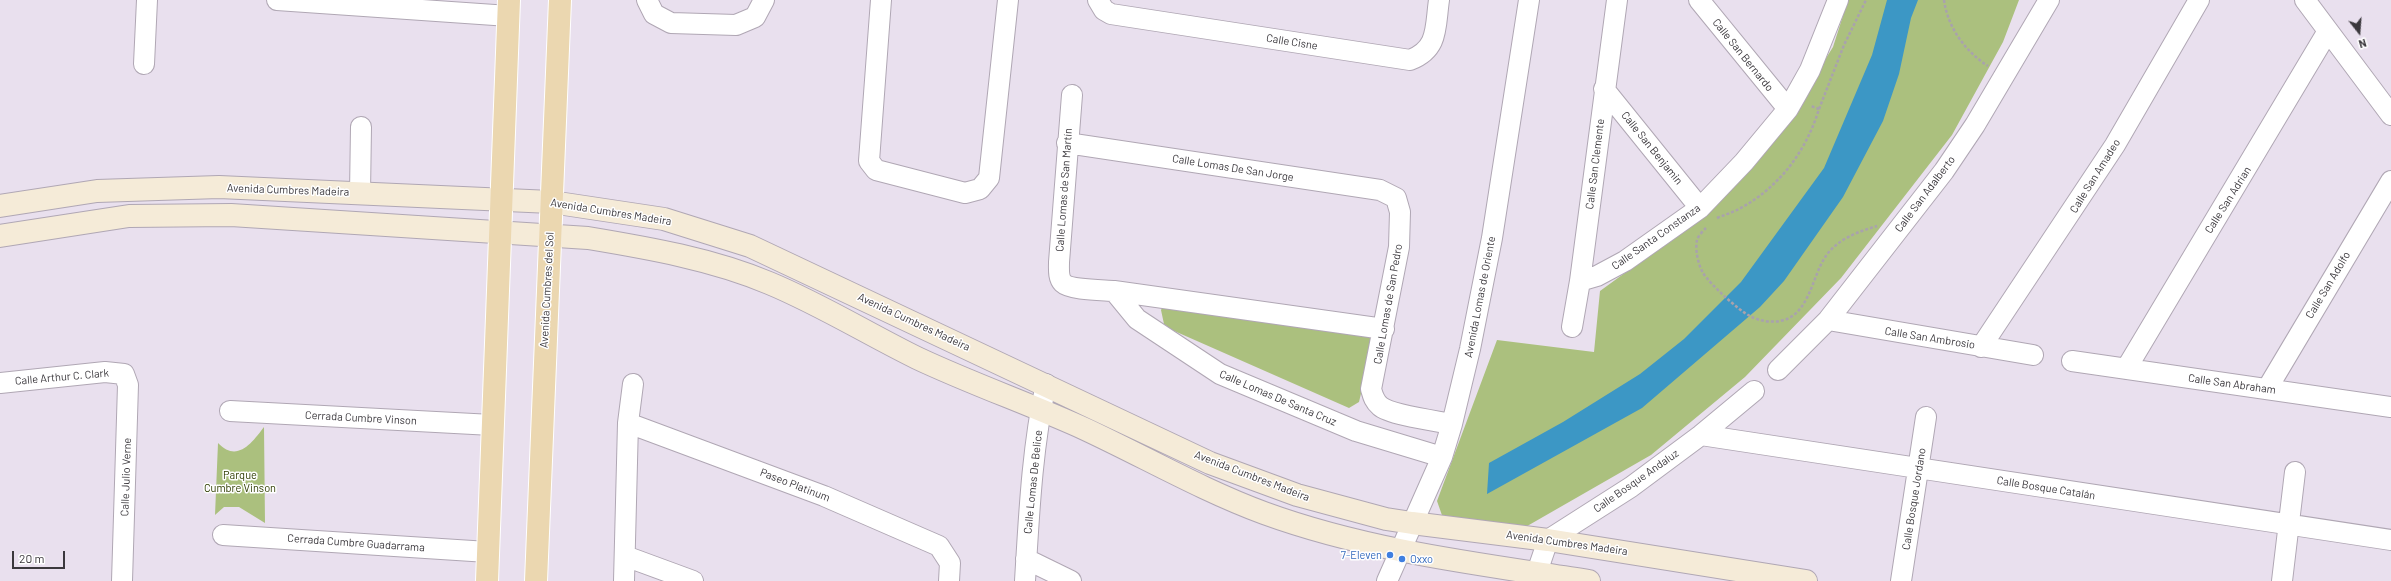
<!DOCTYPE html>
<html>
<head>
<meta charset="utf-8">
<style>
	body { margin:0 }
	#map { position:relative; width:2391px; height:581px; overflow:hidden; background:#e9e0ee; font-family:Barlow,sans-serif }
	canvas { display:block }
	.north { position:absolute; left:2339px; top:12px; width:40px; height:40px; -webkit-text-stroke:3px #fff; paint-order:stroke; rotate:163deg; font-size:11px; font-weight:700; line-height:16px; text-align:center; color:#3b383d }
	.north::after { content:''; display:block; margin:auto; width:14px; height:18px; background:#3b383d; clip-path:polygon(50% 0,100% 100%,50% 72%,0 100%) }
	.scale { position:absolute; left:12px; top:551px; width:53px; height:18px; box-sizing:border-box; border:2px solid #3b383d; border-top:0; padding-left:5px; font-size:12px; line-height:14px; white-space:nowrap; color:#3b383d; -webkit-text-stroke:3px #fff; paint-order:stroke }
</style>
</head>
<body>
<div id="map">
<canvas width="2391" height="581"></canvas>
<div class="north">N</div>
<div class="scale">20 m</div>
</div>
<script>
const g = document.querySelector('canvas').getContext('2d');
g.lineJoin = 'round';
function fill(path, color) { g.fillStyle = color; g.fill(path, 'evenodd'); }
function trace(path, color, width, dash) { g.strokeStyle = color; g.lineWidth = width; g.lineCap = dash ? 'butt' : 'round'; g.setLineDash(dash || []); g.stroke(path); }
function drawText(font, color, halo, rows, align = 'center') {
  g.font = font + ' Barlow,sans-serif'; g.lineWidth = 3; g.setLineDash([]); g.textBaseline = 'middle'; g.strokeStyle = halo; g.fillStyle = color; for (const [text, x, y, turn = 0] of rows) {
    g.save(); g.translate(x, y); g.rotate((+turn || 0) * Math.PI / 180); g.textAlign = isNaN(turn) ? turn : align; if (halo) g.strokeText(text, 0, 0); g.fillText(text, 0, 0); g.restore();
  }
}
const green = new Path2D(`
	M1848,0H2019L2003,42L1952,135L1841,278L1745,377L1651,455L1522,529L1444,521L1437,501L1497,340L1594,352L1600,291L1706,214L1781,130L1833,47Z
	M1167,298L1375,334L1359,402L1349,408L1172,330L1164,324L1161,310Z
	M264,427L265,523L239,507H224L215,515L218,443C237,463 252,443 264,427Z`);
const water = new Path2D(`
	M1887,0H1918L1911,18L1899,74L1883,121L1843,197L1784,281L1760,307L1642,408L1487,494L1489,463L1563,422L1640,374L1684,339L1741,282L1824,168L1872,55Z`);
const path = new Path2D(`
	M1944,0C1948,28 1965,51 1988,66
	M1819,109L1844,45L1866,0
	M1717,218C1724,215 1731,213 1737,210C1778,189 1806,152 1819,109L1811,106
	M1706,228C1703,231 1698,236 1697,240C1695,250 1698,264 1703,273C1710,284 1738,310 1750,316C1761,322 1777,324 1789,318C1809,308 1813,277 1824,259C1835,240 1857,232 1877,226`);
const street = new Path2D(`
	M277,0L509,16
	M647,0L654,14L671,23L736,25L755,17L764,0
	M881,0L869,161L876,170L965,193L980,189L989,178L1008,0
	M1098,0L1104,10L1111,14L1410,60C1439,49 1435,27 1439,0
	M1699,0L1788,109
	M2305,0L2391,115
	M144,64L147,0
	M1604,89L1700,208
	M1072,95L1059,262C1059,269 1058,278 1063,283C1070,290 1103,290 1114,291L1384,329
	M1067,143L1380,190L1396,198L1400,212L1399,247L1371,389C1373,396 1374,401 1380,406C1390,415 1437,421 1452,424
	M360,193L361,127
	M1580,281L1597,276L1625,261L1700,208L1744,162L1788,109L1796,95L1810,70L1838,0
	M1114,291L1137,319L1220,374L1356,431L1442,457
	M1828,320L2033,355
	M1572,327L1580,281L1617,0
	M1981,347L2115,145L2199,0
	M2072,361L2391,407
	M2126,369L2328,31
	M1778,370L1828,320L1944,171L1975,125L2049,0
	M0,383L105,372L124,374L128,385L122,581
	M2267,389L2391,181
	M230,411L492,425
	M628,423L824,496L939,546L950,563L949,581
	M1701,435L2391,540
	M223,535L488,552
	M625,556L693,581
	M1026,559L1071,581
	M624,581L628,423L633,384
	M1025,581C1029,515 1032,448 1046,384
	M1387,581L1442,457L1452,424L1470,349L1492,238L1529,0
	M1534,581L1548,540L1631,487L1701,435L1754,391
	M1901,581L1926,417
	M2282,581L2295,472`);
const secondary = new Path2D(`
	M0,206L97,191L219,187L551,202L664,219L750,246L1210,463L1297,495L1386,519L1412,523L1548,540L1806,581
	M0,236L129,216L231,215L588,238C648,248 712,259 769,283C820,304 868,334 917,358C972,384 1030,404 1085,429C1145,457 1202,490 1264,513C1368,551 1479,564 1589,581`);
const primary = new Path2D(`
	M487,581L509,0
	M536,581L560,0`);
const markers = [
	[1390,555,4,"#3f7fe0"],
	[1402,559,4,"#3f7fe0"]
];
const streetNames = [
	["Calle Cisne",1292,42,9],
	["Calle San Bernardo",1743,55,51],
	["Calle San Benjamin",1652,148,51],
	["Calle San Clemente",1595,164,-83],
	["Calle Lomas De San Jorge",1233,168,9],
	["Calle San Amadeo",2095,176,-58],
	["Avenida Cumbres Madeira",288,190,2],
	["Calle Lomas de San Martín",1064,190,-86],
	["Calle San Adalberto",1925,194,-53],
	["Calle San Adrian",2228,200,-58],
	["Avenida Cumbres Madeira",611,212,9],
	["Calle Santa Constanza",1656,237,-35],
	["Calle San Adolfo",2328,285,-59],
	["Avenida Cumbres del Sol",547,290,-87],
	["Avenida Lomas de Oriente",1480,297,-79],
	["Calle Lomas de San Pedro",1388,304,-80],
	["Avenida Cumbres Madeira",914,322,25],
	["Calle San Ambrosio",1930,338,9],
	["Calle Arthur C. Clark",62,377,-5],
	["Calle San Abraham",2232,384,8],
	["Calle Lomas De Santa Cruz",1278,398,23],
	["Cerrada Cumbre Vinson",361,418,3],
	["Avenida Cumbres Madeira",1252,476,21],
	["Calle Julio Verne",126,477,-88],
	["Calle Bosque Andaluz",1636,481,-35],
	["Calle Lomas De Belice",1033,482,-84],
	["Paseo Platinum",795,485,21],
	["Calle Bosque Catalán",2046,488,9],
	["Calle Bosque Jordano",1914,499,-81],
	["Cerrada Cumbre Guadarrama",356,543,4],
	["Avenida Cumbres Madeira",1567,543,8]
];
const parkNames = [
	["Parque",240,475],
	["Cumbre Vinson",240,488]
];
const shopNames = [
	["7-Eleven",1382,555],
	["Oxxo",1410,559,"left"]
];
fill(green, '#abc07e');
fill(water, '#3c97c5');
trace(street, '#b0a7b4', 22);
trace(secondary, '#b0a7b4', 24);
trace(primary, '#fff', 24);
trace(path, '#a9a2ac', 2.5, [3, 2]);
trace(street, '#fff', 20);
trace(secondary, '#f5ebd8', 22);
trace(primary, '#ebd7b0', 22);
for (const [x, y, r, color] of markers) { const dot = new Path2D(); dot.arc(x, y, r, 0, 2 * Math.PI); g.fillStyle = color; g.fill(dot); trace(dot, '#fff', 1.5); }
drawText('11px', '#3b383d', '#fff', streetNames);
drawText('11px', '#2e3c00', '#fff', parkNames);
drawText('11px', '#366cbe', '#fff', shopNames, 'right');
</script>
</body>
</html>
